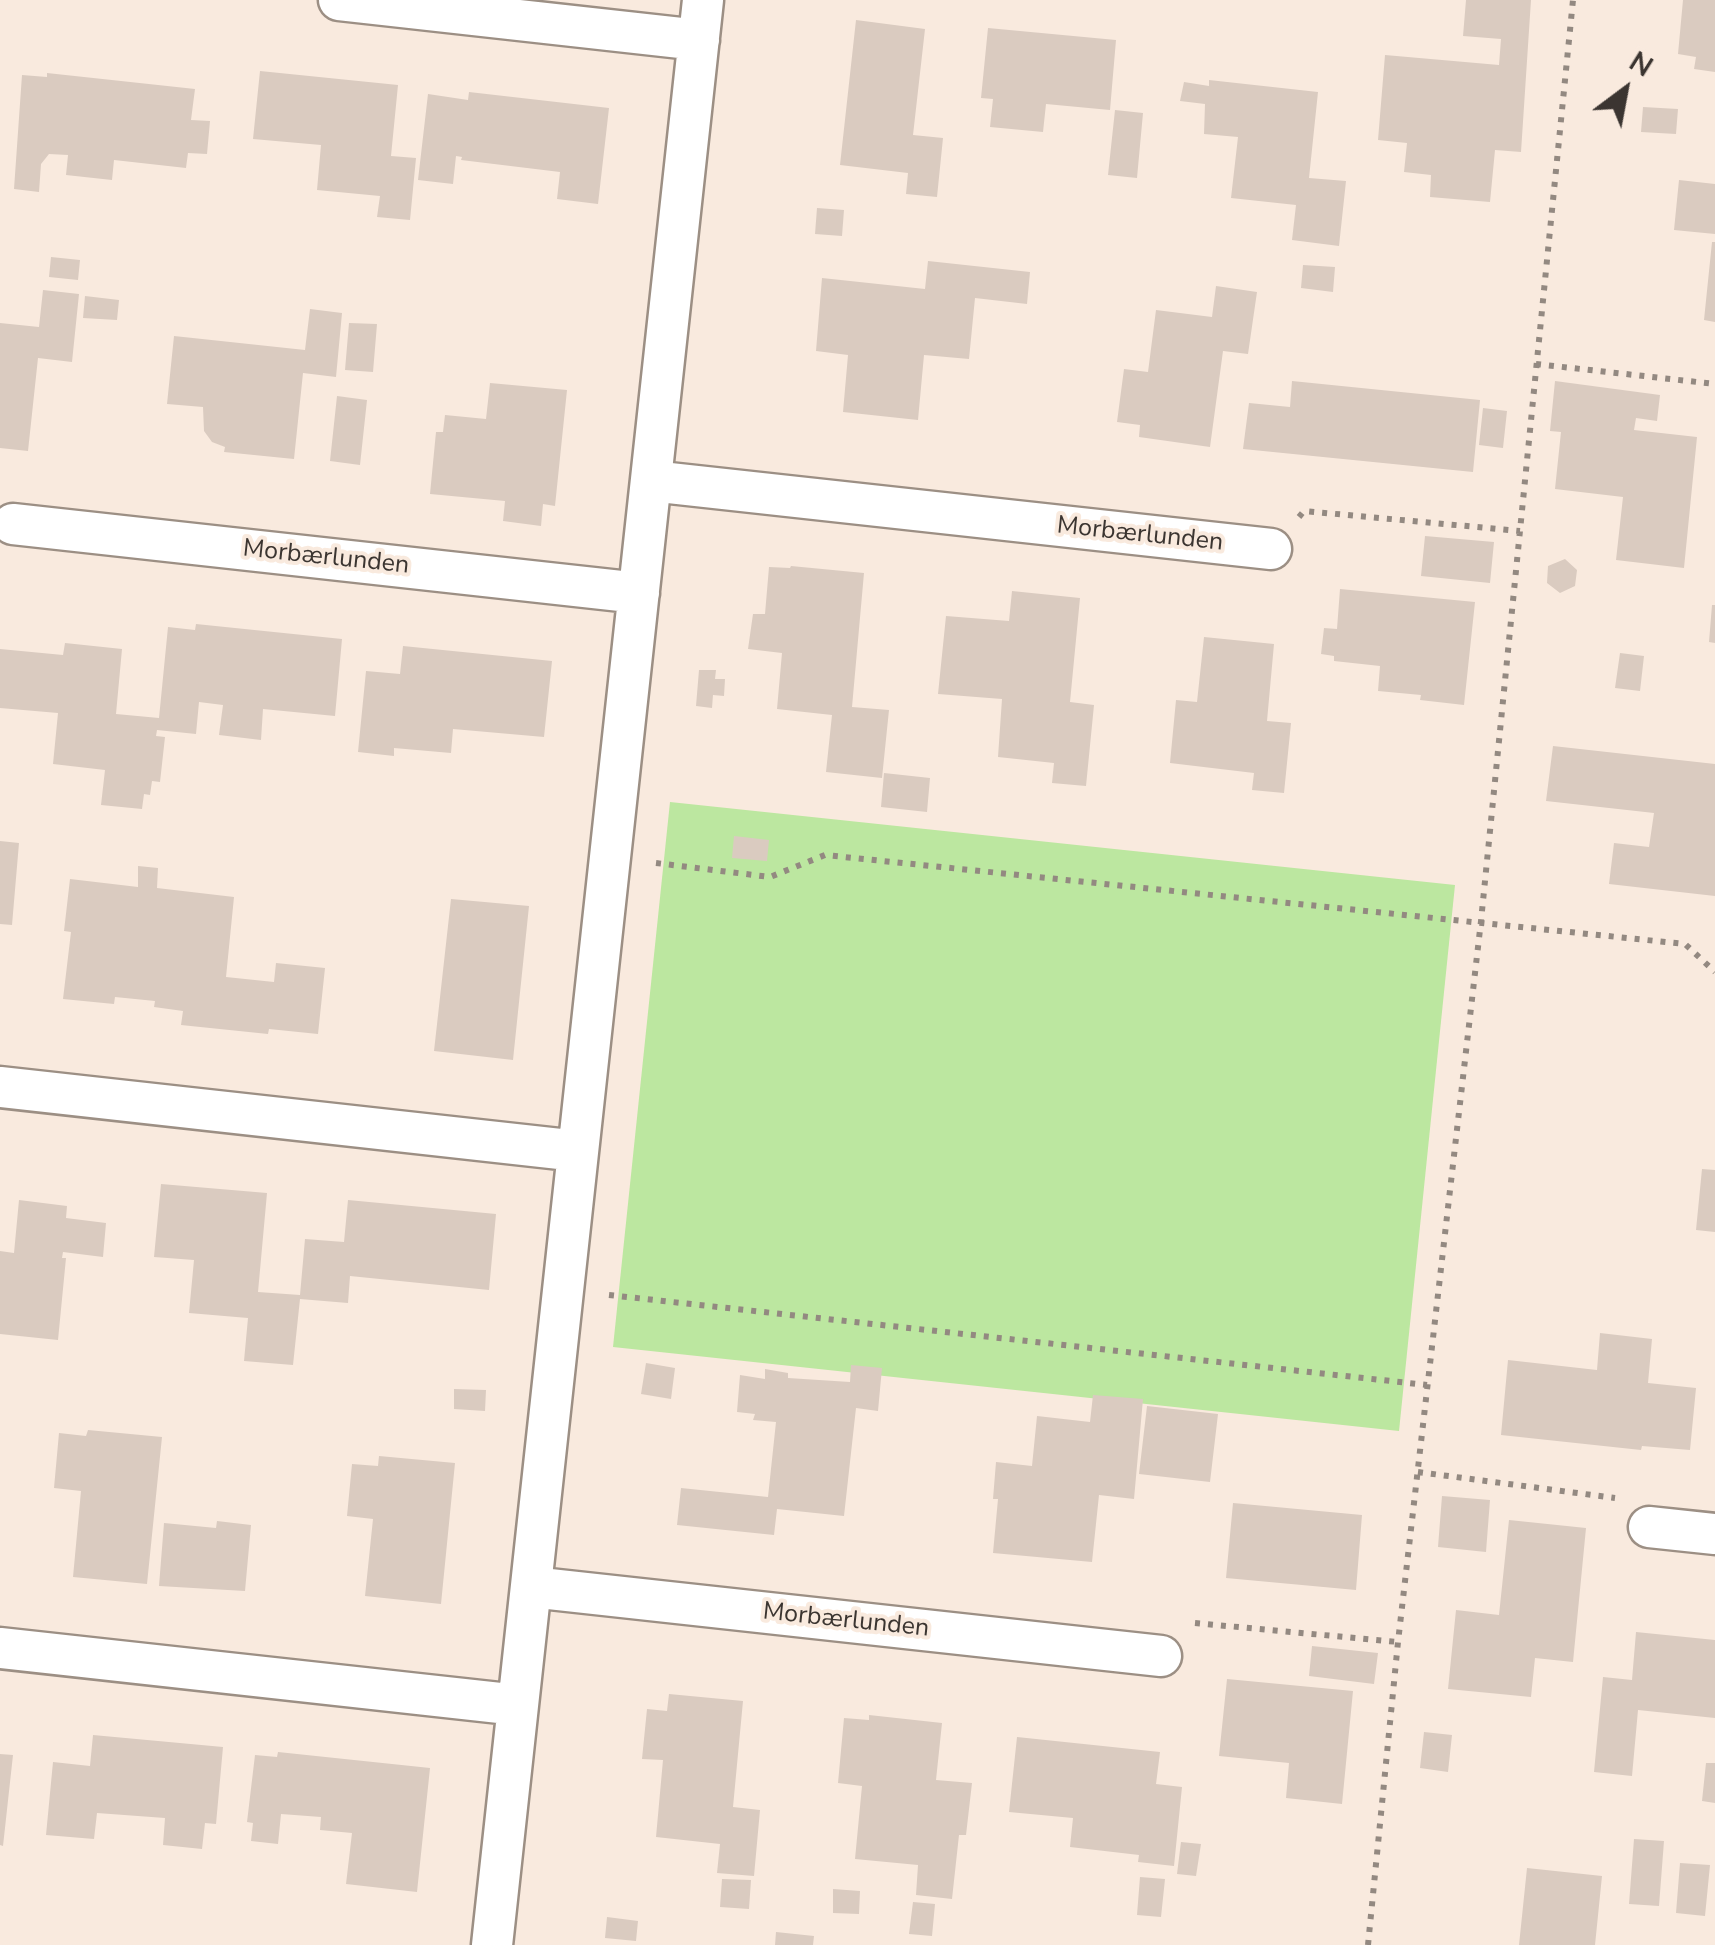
<!DOCTYPE html>
<html>
<head>
<meta charset="utf-8">
<style>
	body { margin:0 }
	#map { position:relative; width:1715px; height:1945px; overflow:hidden; background:#f9eade; font-family:"Nunito Sans",sans-serif }
	canvas { display:block }
	.north { position:absolute; left:1575px; top:40px; width:100px; height:100px; -webkit-text-stroke:8px #f9eade; paint-order:stroke; rotate:32deg; font-size:28px; font-weight:700; line-height:40px; text-align:center; color:#3b3531 }
	.north::after { content:''; display:block; margin:auto; width:35px; height:45px; background:#3b3531; clip-path:polygon(50% 0,100% 100%,50% 72%,0 100%) }
</style>
</head>
<body>
<div id="map">
<canvas width="1715" height="1945"></canvas>
<div class="north">N</div>
</div>
<script>
const g = document.querySelector('canvas').getContext('2d');
g.lineJoin = 'round';
function fill(path, color) { g.fillStyle = color; g.fill(path, 'evenodd'); }
function trace(path, color, width, dash) { g.strokeStyle = color; g.lineWidth = width; g.lineCap = dash ? 'butt' : 'round'; g.setLineDash(dash || []); g.stroke(path); }
function drawText(font, color, halo, rows, align = 'center') {
  g.font = font + ' "Nunito Sans",sans-serif'; g.lineWidth = 8; g.setLineDash([]); g.textBaseline = 'middle'; g.strokeStyle = halo; g.fillStyle = color; for (const [text, x, y, turn = 0] of rows) {
    g.save(); g.translate(x, y); g.rotate((+turn || 0) * Math.PI / 180); g.textAlign = isNaN(turn) ? turn : align; if (halo) g.strokeText(text, 0, 0); g.fillText(text, 0, 0); g.restore();
  }
}
const green = new Path2D(`
	M670,802L1455,885L1399,1431L613,1347Z`);
const building = new Path2D(`
	M1466,0H1531L1521,152L1495,150L1490,202L1430,197L1431,175L1404,172L1407,143L1378,140L1385,55L1499,65L1501,39L1463,36Z
	M1683,0H1715V72L1694,69L1696,57L1678,54Z
	M856,20L925,29L913,135L943,138L937,197L906,194L908,173L840,165Z
	M988,28L1116,40L1110,110L1046,104L1043,132L990,127L993,99L981,98Z
	M260,71L398,85L391,156L416,158L410,220L377,217L380,196L317,190L321,145L253,139Z
	M47,73L195,89L191,120L210,121L207,154L188,153L186,168L114,160L112,180L66,175L68,155L49,154L41,164L39,192L14,189L22,75L47,77Z
	M1209,80L1318,92L1309,178L1346,181L1339,246L1292,240L1296,205L1231,198L1238,137L1204,134L1205,104L1180,101L1184,82L1209,86Z
	M469,92L609,108L598,204L557,199L560,172L461,160L462,157L456,156L453,184L418,180L428,94L468,100Z
	M1643,107L1678,109L1676,134L1641,132Z
	M1115,110L1143,113L1137,178L1108,175Z
	M1679,180L1715,184V234L1674,230Z
	M817,208L844,210L842,236L815,234Z
	M1712,242H1715V322L1704,320Z
	M51,257L80,260L78,280L49,277Z
	M928,261L1030,272L1027,304L975,298L969,359L924,355L918,420L843,412L848,355L816,351L822,278L925,289Z
	M1303,265L1335,267L1333,292L1301,288Z
	M1216,286L1257,292L1248,354L1223,351L1210,447L1139,437L1140,425L1117,422L1124,369L1148,372L1156,310L1212,317Z
	M43,290L79,294L72,362L38,358L28,451L0,448V323L39,327Z
	M85,296L119,300L117,320L83,318Z
	M310,309L342,313L336,377L303,373L294,459L224,452L225,447L212,442L204,431L203,407L167,404L174,336L305,350Z
	M349,323L377,324L373,372L345,370Z
	M1292,381L1480,400L1473,472L1243,449L1249,403L1290,407Z
	M1555,381L1660,395L1657,421L1636,418L1634,430L1697,437L1684,568L1616,560L1623,497L1555,489L1561,432L1550,431Z
	M490,383L567,390L555,506L543,504L541,526L503,521L505,501L430,494L436,432H443L445,415L486,419Z
	M337,396L367,400L360,465L330,461Z
	M1483,408L1507,411L1503,448L1479,445Z
	M1425,536L1494,542L1490,583L1421,576Z
	M1565,559L1577,570L1575,586L1560,593L1547,583L1548,566Z
	M791,566L864,573L852,707L889,710L882,778L826,772L832,715L777,709L782,653L748,649L753,614H765L769,567L790,568Z
	M1340,589L1475,602L1464,705L1420,700L1421,695L1378,691L1380,666L1334,661V656L1321,654L1324,628L1337,629Z
	M1012,591L1080,598L1070,702L1094,705L1086,786L1052,783L1054,763L998,757L1002,699L938,694L946,616L1009,621Z
	M1712,605H1715V643L1709,642Z
	M196,624L342,639L335,716L263,709L261,740L219,735L223,705L199,702L196,734L157,730L156,736L165,737L160,782L152,781L150,795L144,794L142,809L101,805L105,770L53,764L58,713L0,708V649L63,655L65,643L122,649L116,714L159,718L168,627L195,630Z
	M1204,637L1274,644L1267,721L1291,723L1284,793L1252,790L1254,773L1170,763L1176,700L1197,702Z
	M403,646L552,661L544,737L453,729L451,753L394,748V756L358,752L366,671L400,674Z
	M1620,653L1644,656L1640,691L1615,688Z
	M699,670H716L715,679H725L724,696L713,695L712,708L696,706Z
	M1553,746L1715,764V896L1609,884L1614,843L1649,847L1654,813L1546,801Z
	M884,773L930,778L927,812L881,807Z
	M734,836L769,840L767,861L732,858Z
	M0,841L19,843L12,925L0,924Z
	M138,866L158,868L157,888L234,897L226,977L274,982L276,963L325,968L318,1034L269,1029L268,1034L181,1025L183,1011L154,1007L155,1001L115,997L114,1004L63,999L71,932L64,931L70,879L138,887Z
	M451,899L529,906L513,1060L434,1051Z
	M1702,1169L1715,1170V1232L1696,1230Z
	M161,1184L267,1193L258,1292L300,1295L305,1239L344,1242L348,1200L496,1214L489,1290L350,1276L348,1303L300,1299L293,1365L244,1361L248,1318L189,1313L194,1260L154,1257Z
	M19,1200L67,1206L66,1218L106,1223L103,1257L63,1252L62,1258H66L58,1340L0,1334V1251L14,1253Z
	M1600,1333L1652,1339L1648,1383L1696,1388L1690,1450L1642,1446L1641,1450L1501,1435L1508,1360L1597,1370Z
	M646,1363L675,1368L671,1399L641,1394Z
	M851,1365L882,1368L878,1411L856,1408L844,1516L777,1509L774,1535L677,1525L681,1488L768,1497L776,1422L753,1420L755,1414L737,1412L740,1375L765,1379V1369L788,1373V1378L850,1382Z
	M454,1389L486,1390L485,1411L454,1409Z
	M1093,1395L1143,1399L1134,1499L1099,1495L1092,1562L993,1553L998,1499H993L996,1462L1032,1466L1037,1416L1090,1422Z
	M1147,1406L1218,1414L1210,1482L1139,1474Z
	M88,1430L162,1437L147,1584L73,1577L81,1491L54,1488L59,1433L86,1436Z
	M379,1456L455,1463L441,1604L365,1596L373,1519L347,1516L352,1464L378,1466Z
	M1442,1496L1490,1500L1486,1552L1438,1547Z
	M1233,1503L1362,1515L1356,1590L1226,1578Z
	M1509,1520L1586,1528L1573,1662L1535,1658L1531,1697L1448,1689L1456,1610L1499,1615Z
	M217,1521L251,1525L245,1591L159,1586L164,1523L216,1528Z
	M1636,1632L1715,1640V1718L1638,1710L1632,1776L1594,1772L1603,1677L1632,1680Z
	M1312,1646L1378,1653L1374,1684L1309,1676Z
	M1227,1679L1353,1691L1342,1804L1286,1798L1289,1763L1219,1756Z
	M669,1694L743,1701L733,1807L760,1810L754,1876L717,1873L720,1844L656,1837L663,1760L642,1759L647,1709L667,1711Z
	M869,1715L942,1723L936,1780L972,1783L966,1835H959L952,1899L916,1895L918,1865L855,1859L862,1786L838,1783L844,1718L869,1720Z
	M1424,1732L1452,1735L1448,1772L1420,1768Z
	M93,1735L223,1747L216,1824L205,1823L202,1849L163,1845L165,1818L97,1813L94,1839L46,1835L53,1762L90,1766Z
	M1017,1737L1160,1752L1156,1784L1182,1787L1174,1866L1138,1862L1139,1855L1070,1847L1073,1818L1009,1812Z
	M278,1752L430,1768L417,1892L346,1884L352,1833L320,1830L321,1817L281,1814L278,1844L251,1841L253,1823L247,1822L255,1755L277,1757Z
	M0,1754L13,1755L3,1846L0,1845Z
	M1706,1763H1715V1803L1702,1801Z
	M1634,1839L1664,1841L1659,1906L1629,1904Z
	M1181,1842L1201,1844L1196,1876L1177,1874Z
	M1680,1863L1710,1865L1705,1916L1676,1913Z
	M1527,1868L1602,1876L1595,1945H1519Z
	M1140,1877L1165,1879L1161,1917L1137,1915Z
	M722,1879L751,1880L749,1909L720,1907Z
	M833,1889L860,1891L859,1914L833,1913Z
	M913,1902L935,1904L932,1936L909,1934Z
	M607,1917L638,1921L636,1941L605,1938Z
	M776,1932L814,1936L813,1945H775Z`);
const path = new Path2D(`
	M1536,364L1715,384
	M1299,517L1304,511L1520,531
	M656,863L770,877L825,855L1685,944L1715,972
	M609,1295L1427,1385
	M1418,1472L1615,1498
	M1195,1623L1398,1642
	M1368,1945L1398,1642L1481,921L1573,0`);
const street = new Path2D(`
	M339,0L699,40
	M651,481L1271,549
	M13,524L639,593
	M0,1087L578,1151
	M1649,1527L1715,1534
	M531,1587L1161,1656
	M0,1648L518,1705
	M492,1945L703,0`);
const streetNames = [
	["Morbærlunden",1140,535,6],
	["Morbærlunden",326,558,6],
	["Morbærlunden",846,1621,6]
];
fill(green, '#bce7a0');
fill(building, '#dacbc0');
trace(street, '#9c8f84', 45);
trace(path, '#938981', 6, [5, 8]);
trace(street, '#fff', 40);
drawText('25px', '#3b3531', '#f9eade', streetNames);
</script>
</body>
</html>
